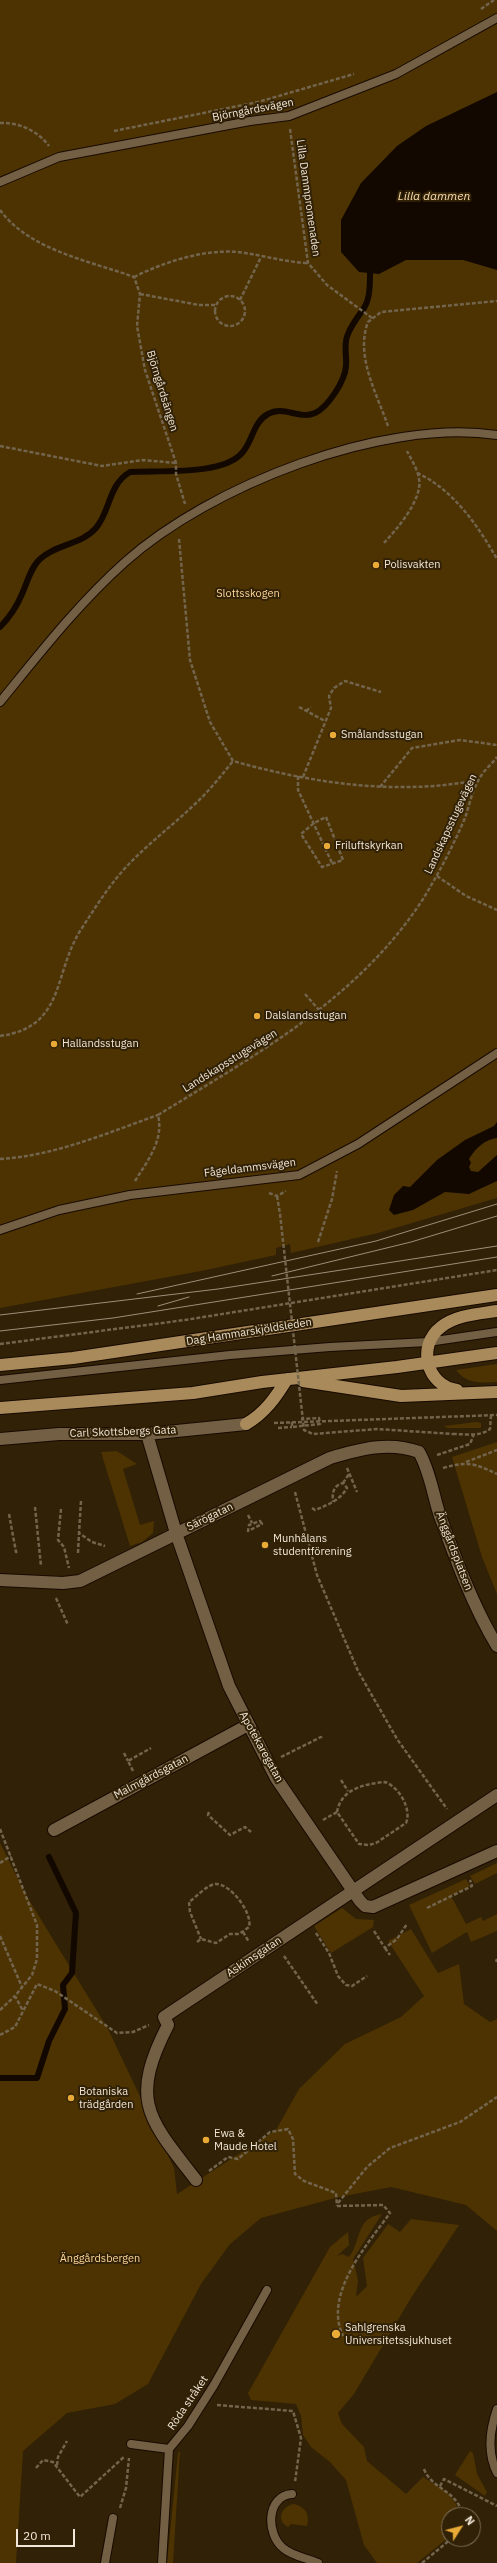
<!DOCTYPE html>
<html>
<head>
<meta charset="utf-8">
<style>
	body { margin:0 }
	#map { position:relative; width:497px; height:2563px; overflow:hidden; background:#312106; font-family:"IBM Plex Sans",sans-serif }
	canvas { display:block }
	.north { position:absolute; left:441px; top:2507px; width:40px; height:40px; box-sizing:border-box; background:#312106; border:1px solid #7e705a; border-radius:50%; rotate:54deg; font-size:11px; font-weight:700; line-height:16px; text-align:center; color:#f1e6d7 }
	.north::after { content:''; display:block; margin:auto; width:14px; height:18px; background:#eaaa38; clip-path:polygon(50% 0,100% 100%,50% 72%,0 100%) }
	.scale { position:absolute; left:16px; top:2529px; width:59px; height:18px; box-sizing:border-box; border:2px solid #f1e6d7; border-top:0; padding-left:5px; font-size:12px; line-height:14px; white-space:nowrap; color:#f1e6d7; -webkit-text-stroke:3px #312106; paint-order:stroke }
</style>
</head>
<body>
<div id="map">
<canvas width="497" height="2563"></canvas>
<div class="north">N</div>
<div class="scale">20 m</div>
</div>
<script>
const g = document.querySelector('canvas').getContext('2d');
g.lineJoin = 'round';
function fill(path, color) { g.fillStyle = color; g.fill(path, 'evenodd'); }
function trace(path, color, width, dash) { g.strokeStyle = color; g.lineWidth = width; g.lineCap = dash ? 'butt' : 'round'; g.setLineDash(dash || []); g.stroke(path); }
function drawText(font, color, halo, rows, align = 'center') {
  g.font = font + ' "IBM Plex Sans",sans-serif'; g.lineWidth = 4; g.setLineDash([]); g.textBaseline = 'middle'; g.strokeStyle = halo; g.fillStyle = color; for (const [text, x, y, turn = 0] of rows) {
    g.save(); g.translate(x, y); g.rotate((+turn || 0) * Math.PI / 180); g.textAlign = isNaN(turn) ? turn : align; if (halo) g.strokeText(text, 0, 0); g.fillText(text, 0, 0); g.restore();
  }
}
const green = new Path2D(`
	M0,0H497V1198L378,1233L291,1253L290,1244L276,1248V1255L201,1271L0,1308Z
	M497,1364V1382C482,1383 466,1384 456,1370Z
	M476,1422L481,1423V1428H447L444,1426Z
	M497,1442V1594L482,1557L452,1457Z
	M117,1451L137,1464L123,1469L140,1525L154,1521L153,1533L142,1542L130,1546L101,1452Z
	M0,1843L26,1895L108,2029L174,2168L177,2194L276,2130L299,2089L345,2044L401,2017L424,1996L388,1941L411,1929L438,1973L459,1964L464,2004L490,2022L497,2019V2231L466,2205L391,2187L339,2197L261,2218L230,2244L201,2284L148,2384L115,2404L67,2413L23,2451L16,2563H0Z
	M497,1863V1873L475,1884L470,1876Z
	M466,1879L470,1886L451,1896L466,1924L481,1917L483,1921L497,1914V1931L471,1942L467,1932L432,1953L409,1905Z
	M342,1908L356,1919L374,1920L373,1927L331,1953L314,1926Z
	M382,2214L353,2259L358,2280L356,2297L367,2286L363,2258L388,2224L400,2232L411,2219L459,2225L411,2298L354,2394L338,2413L342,2424L364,2447L367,2461L406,2494L423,2477C442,2489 454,2492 460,2515H449V2537L417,2563H377L364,2545L346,2480L330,2462L311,2447L303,2435L301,2416L296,2404L251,2400L248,2393L330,2247L348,2232L349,2245L337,2256L342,2254L349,2257C362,2240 355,2218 382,2214Z
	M180,2451L173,2563H167L178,2453Z
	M470,2451L473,2453L477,2474L487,2492L485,2496L455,2475Z
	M294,2504C306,2507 310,2515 307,2526L291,2524L288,2527C275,2520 282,2506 294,2504Z`);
const water = new Path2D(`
	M497,92V270L463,260H406L379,274L359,272L341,252V220L361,183L397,146L426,126Z
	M497,1122V1138C484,1140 476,1148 469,1159L471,1163L469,1167L471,1171L478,1172L497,1155V1181L469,1194L445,1192L413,1210L394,1215L389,1210L394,1195L403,1186L410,1187L437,1160L465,1140L494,1126Z`);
const stream = new Path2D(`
	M0,627C9,618 17,606 22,594C27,583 31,567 40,559C56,544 81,545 96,528C111,510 108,485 130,472C158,470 222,476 242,453C253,441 253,422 268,414C284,405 299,420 315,413C328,407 345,381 346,366C347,355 343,344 348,334C352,324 358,317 364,308C370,299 370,284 370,273
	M0,2078H37L49,2041L65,2009L63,1985L72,1973L76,1913L49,1857`);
const path = new Path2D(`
	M481,9L494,0
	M0,123C19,122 38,131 49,146
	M290,129L308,263L327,285L372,318
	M114,131L258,102L354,74
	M0,210C29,250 90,261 134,277L140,294L137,326L145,370L176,463V474L185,504
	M134,277C164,262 204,249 238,252C262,255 284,262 308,263
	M140,294L199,305H215
	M215 311a15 15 0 1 1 30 0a15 15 0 1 1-30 0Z
	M240,300L261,257
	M388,426C377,394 355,356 368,322L381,312L497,301
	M0,446L102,466L143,460L176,463
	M417,473C453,489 478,526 497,559
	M179,539L190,660L210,722L233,761C311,783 397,796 478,780
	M384,543C397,529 423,499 419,479C418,470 411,459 407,451
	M299,707L325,721
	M306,711L311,707
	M298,776V790L332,863
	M303,777L331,708L329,696L334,688L345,681L381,692
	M380,787L412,748L460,740L497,745
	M326,817L343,860L322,867L301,834L314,823Z
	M437,876L466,896L497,910
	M305,994L319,1010
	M0,1036C65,1027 53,975 80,931C95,908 109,885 128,865C149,843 173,825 195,804C209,791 221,776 233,761
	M0,1159C54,1156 107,1133 158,1115
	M135,1181C148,1160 164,1140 158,1115C257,1054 358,999 423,899C439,873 453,846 465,818C469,806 472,792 478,781C482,772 491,765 497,757
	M269,1193L277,1196L286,1191
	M277,1196L280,1214
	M318,1242L332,1199L337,1171
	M0,1344L185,1320L497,1270
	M292,1422V1427L320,1424L319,1418L301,1419
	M274,1423L497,1415
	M278,1428L292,1427
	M453,1434C465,1434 480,1437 490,1429L491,1415
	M437,1455L470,1444L474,1434
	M466,1462L497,1450
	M347,1468L357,1492
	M443,1468C468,1461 474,1463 497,1474
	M343,1483L349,1474
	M295,1492L317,1575L358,1671L397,1739L447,1809
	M81,1501L79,1533L92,1542L105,1546
	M35,1507L41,1566
	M312,1508L315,1510C328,1505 340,1500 347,1488L343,1483C333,1486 332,1493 333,1502
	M61,1509L58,1540L64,1547L69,1568
	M9,1514L16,1552H19
	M248,1515L252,1523
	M260,1521L262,1524L248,1531L249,1525Z
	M78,1553L79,1533
	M56,1598L68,1625
	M124,1753L128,1761
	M281,1757L321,1737L322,1740
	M133,1771L128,1761L151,1748
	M341,1780L348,1791
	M209,1812L208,1815L230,1835L245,1827L251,1832
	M323,1820L337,1812L359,1844L369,1845L376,1843L406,1823C412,1809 399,1787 385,1782C364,1784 341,1789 337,1812
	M0,1829L37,1925V1959L32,1975L15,1996L23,2011
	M0,1863L11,1856
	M427,1908L472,1886L470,1880
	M374,1931L385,1948L397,1939L407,1924
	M243,1932L249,1942
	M316,1933L329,1953L338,1976L346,1985L352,1986L367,1976
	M0,1936L22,1987
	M197,1942L201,1939L216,1943L230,1934H239L249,1927C253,1914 231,1883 215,1884C207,1885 196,1897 189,1902L190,1912L201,1939
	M385,1948L390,1955
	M284,1956L318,2005
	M496,1962L497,1959
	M0,2010L15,1996
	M0,2035L15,2027L37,1984L55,1991L117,2033L133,2032L149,2025
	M209,2171L228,2157L238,2159L270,2132L288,2129L293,2139L295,2174L304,2181L336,2193L337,2206
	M338,2203L367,2167L390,2148L460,2122L497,2097
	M337,2206L383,2205L390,2213C367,2245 323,2294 343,2336
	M217,2405L293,2411L301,2438L295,2482
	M57,2465L58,2457L67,2441
	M36,2468L43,2460L53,2462L80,2497L125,2456
	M424,2469C431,2489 459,2491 462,2515
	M440,2486L444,2479L497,2506
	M120,2508L126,2488L129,2458
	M422,2563L451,2539`);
const lane = new Path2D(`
	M0,182L59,157L250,121L289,116L396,74L497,18
	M0,702C40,653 78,604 125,562C210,486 382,418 497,435
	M0,1230L59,1210L130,1195L299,1175L358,1144L497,1053
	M0,1380L230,1355L330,1347L428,1342L497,1332
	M497,2409C490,2429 487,2453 497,2473
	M131,2444L169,2449
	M292,2494C266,2496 266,2534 283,2548C292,2556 307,2558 318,2563
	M105,2563L113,2518
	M162,2563L169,2449L188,2426L214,2385L267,2290`);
const street = new Path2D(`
	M147,1434L176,1533L229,1686L276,1778L360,1901L365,1906L373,1907L497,1851
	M0,1439L59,1434H147L246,1424
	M0,1580L63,1583L80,1581L330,1458C360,1449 389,1441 419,1452C430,1471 433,1495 440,1516C456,1560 473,1606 497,1646
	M54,1830L248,1725
	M196,2180C148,2118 129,2101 168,2025L164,2017L497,1795`);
const primary = new Path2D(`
	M0,1365L73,1358L497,1295
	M303,1381L401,1396L497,1392
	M457,1390C427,1386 416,1346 441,1327C456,1315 478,1314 497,1311
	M0,1408L193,1393L262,1382L397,1367L497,1353
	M246,1424C265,1413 276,1397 287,1379`);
const tram = new Path2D(`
	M272,1276L411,1242L497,1216
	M137,1294L376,1241L497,1204
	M158,1306L189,1297
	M0,1315L218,1289L497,1246
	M0,1331L113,1318L497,1257`);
const pathBridge = new Path2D(`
	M280,1214L304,1430L313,1434L377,1429L453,1434`);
const markers = [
	[376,565,4,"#eaaa38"],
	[333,735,4,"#eaaa38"],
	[327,846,4,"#eaaa38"],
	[257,1016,4,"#eaaa38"],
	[54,1044,4,"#eaaa38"],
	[265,1545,4,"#eaaa38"],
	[71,2098,4,"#eaaa38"],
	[206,2140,4,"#eaaa38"],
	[336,2334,5,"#eaaa38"]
];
const streetNames = [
	["Björngårdsvägen",253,110,-11],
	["Lilla Dammpromenaden",308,198,82],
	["Björngårdsängen",162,391,73],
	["Landskapsstugevägen",451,824,-65],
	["Landskapsstugevägen",230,1061,-32],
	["Fågeldammsvägen",250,1168,-7],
	["Dag Hammarskjöldsleden",249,1332,-9],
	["Carl Skottsbergs Gata",123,1432,-2],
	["Särögatan",210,1517,-26],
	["Änggårdsplatsen",454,1551,69],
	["Apotekaregatan",261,1747,61],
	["Malmgårdsgatan",151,1777,-28],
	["Askimsgatan",254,1957,-34],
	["Röda stråket",188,2403,-56]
];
const poiNames = [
	["Polisvakten",384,565],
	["Smålandsstugan",341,735],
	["Friluftskyrkan",335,846],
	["Dalslandsstugan",265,1016],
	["Hallandsstugan",62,1044],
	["Munhålans",273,1539],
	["studentförening",273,1552],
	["Botaniska",79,2092],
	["trädgården",79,2105],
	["Ewa &",214,2134],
	["Maude Hotel",214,2147],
	["Sahlgrenska",345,2328],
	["Universitetssjukhuset",345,2341]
];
const parkNames = [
	["Slottsskogen",248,594],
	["Änggårdsbergen",100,2259]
];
const waterNames = [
	["Lilla dammen",434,197]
];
fill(green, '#4d3302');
fill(water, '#120800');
trace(stream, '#120800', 6);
trace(lane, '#180a00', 10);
trace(street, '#180a00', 14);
trace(primary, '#180a00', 14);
trace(path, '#72644d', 2.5, [4, 2]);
trace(lane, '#725f44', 8);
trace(street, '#725f44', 12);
trace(primary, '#a98a5a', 12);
trace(tram, '#9d8f7b', 1);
trace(pathBridge, '#72644d', 2.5, [4, 2]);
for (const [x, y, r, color] of markers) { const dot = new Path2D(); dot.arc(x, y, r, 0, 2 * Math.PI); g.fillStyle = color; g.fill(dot); trace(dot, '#312106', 1.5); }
drawText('11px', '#f1e6d7', '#312106', streetNames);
drawText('11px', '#f1e6d7', '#312106', poiNames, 'left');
drawText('11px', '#fcd498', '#312106', parkNames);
drawText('italic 12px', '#fadcaf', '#312106', waterNames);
</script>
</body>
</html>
